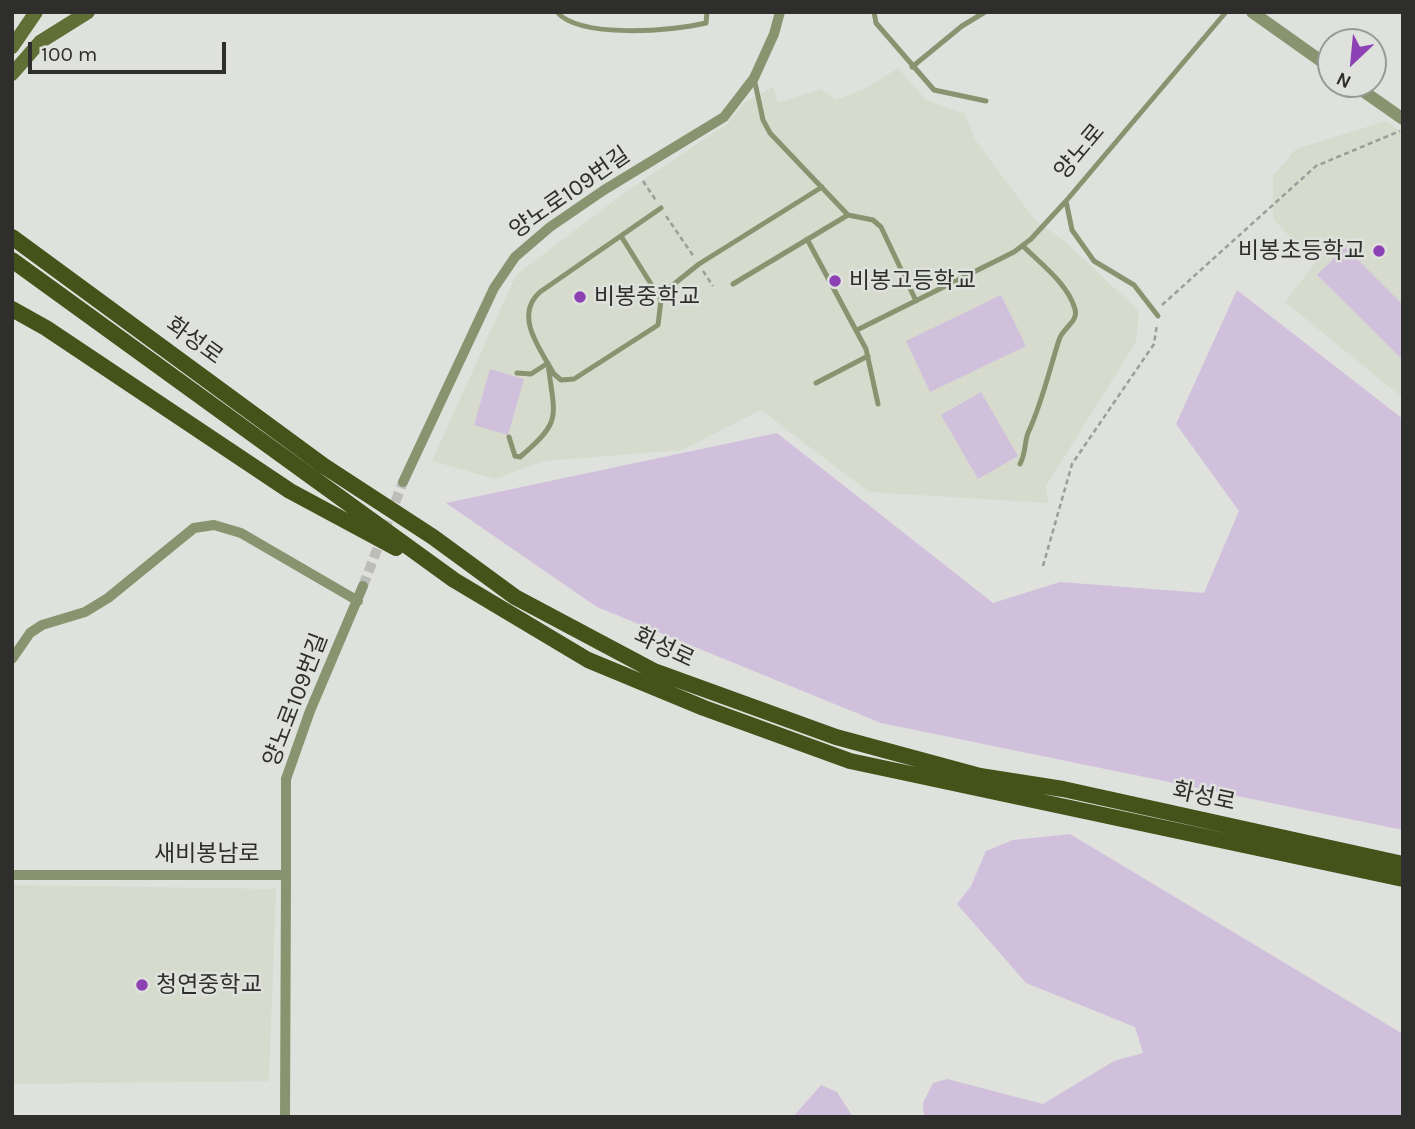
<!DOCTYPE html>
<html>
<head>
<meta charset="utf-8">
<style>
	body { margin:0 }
	#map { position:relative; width:1415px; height:1129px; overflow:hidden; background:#dfe1dc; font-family:Karla,sans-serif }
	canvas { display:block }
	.frame { position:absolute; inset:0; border:14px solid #2e2f2d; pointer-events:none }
	.north { position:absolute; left:1317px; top:28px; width:70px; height:70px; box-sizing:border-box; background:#dfe1dc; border:2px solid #989a96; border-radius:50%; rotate:206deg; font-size:19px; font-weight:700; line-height:28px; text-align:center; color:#2e2f2d }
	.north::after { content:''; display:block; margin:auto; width:24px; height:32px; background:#8c42b4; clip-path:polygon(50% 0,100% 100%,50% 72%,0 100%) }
	.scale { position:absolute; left:28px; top:42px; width:198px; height:32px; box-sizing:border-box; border:4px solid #2e2f2d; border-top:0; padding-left:9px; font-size:21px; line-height:24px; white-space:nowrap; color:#2e2f2d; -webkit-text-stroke:5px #dfe1dc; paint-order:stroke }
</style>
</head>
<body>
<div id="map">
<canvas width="1415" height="1129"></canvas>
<div class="frame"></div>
<div class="north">N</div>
<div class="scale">100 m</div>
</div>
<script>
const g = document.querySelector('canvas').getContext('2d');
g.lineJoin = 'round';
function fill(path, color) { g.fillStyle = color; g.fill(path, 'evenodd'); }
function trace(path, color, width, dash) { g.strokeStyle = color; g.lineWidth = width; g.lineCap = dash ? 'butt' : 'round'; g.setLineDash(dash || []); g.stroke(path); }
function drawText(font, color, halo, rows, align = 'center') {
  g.font = font + ' Karla,"Noto Sans KR",sans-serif'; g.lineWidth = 5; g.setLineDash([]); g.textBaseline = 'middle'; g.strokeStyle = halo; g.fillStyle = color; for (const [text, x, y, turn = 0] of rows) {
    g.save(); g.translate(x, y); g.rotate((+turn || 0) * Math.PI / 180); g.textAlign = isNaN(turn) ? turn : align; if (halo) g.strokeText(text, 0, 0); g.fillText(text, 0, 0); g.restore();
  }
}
const built = new Path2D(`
	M898,68L926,100L965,114L976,141L1034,219L1063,240L1139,311L1136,342L1046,486L1048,503L869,492L761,410L682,450L544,461L495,479L432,461L516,275L631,188L727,124L745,102L773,87L778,103L821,89L836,100L867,88Z
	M1386,121L1403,133V398L1285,302L1315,263L1273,219V176L1296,149Z
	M12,885L276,889L269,1081L12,1084Z`);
const green = new Path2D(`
	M1345,247L1403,305V360L1317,275Z
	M1237,290L1403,419V830L881,723L597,607L446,503L777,433L993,603L1060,582L1204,593L1239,511L1176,424Z
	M1001,295L1026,346L930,392L906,341Z
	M490,369L524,379L508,435L474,425Z
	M981,392L1018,456L978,479L941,415Z
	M1070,834L1403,1034V1117H924L923,1103L933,1083L947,1079L1043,1104L1114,1061L1143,1053L1135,1027L1026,983L957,904L971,886L986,851L1013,840Z
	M821,1085L837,1092L853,1117H793Z`);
const minorTunnel = new Path2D(`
	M363,586L403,482`);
const path = new Path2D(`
	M643,181L657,202
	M666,216L694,257
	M703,271L713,286
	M1162,305L1316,166L1400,131
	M1043,566L1072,464L1154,344L1157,324`);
const service = new Path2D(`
	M557,12C580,39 673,31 706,23L707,12
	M874,12L876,23L934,90L986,101
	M912,67L962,26L985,12
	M754,78L763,120L770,133L848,215L873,220L881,227L916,301
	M621,236L661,300L658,325L574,379L561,380L554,374C541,350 513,316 540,292L661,208
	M807,239L866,349L878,404
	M733,284L848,215
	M659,296L699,264L822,187
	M1158,316L1134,285L1094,261L1072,230L1066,201L1226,12
	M857,330L1014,252L1031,239L1066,201
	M816,383L868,356
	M509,437L515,456L520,457C564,420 554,417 548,363L531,374L517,373
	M1020,464C1026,453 1024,444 1028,433C1042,403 1049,371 1059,340C1062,328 1079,322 1075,309C1068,284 1041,264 1023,246`);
const minor = new Path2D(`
	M403,482L494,288L515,257L550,227L604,190L724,117L754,78L774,34L780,12
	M12,659L30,633L42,625L85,612L108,598L194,528L214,525L241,533L358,601
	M12,875H286L285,1117
	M286,875V779L310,711L363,586`);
const tertiary = new Path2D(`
	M1252,12L1331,68
	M1353,84L1403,119`);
const secondary = new Path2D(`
	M12,47L36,12
	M12,74L40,42L88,12`);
const primary = new Path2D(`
	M12,237L324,466L433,537L515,597L654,671L836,737L980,776L1063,789L1403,864
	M12,260L454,580L588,660L704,708L850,761L1403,879
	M12,309L46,328L290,491L396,548`);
const markers = [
	[1379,251,7,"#8c42b4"],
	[835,281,7,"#8c42b4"],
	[580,297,7,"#8c42b4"],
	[142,985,7,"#8c42b4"]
];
const streetNames = [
	["양노로",1080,152,-50],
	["양노로109번길",570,193,-35],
	["화성로",194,341,36],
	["화성로",664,648,25],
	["양노로109번길",296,700,-69],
	["화성로",1204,797,12],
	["새비봉남로",207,854]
];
const poiNames = [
	["비봉초등학교",1365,251,"right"],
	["비봉고등학교",849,281],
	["비봉중학교",594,297],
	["청연중학교",156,985]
];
fill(built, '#d6dbce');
fill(green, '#d1c0dc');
trace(minorTunnel, '#bcbdb9', 10, [10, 5]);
trace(path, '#9b9d99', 2.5, [5, 3.5]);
trace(service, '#88946f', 5);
trace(minor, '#88946f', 10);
trace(tertiary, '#88946f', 12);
trace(secondary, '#5f6f36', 14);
trace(primary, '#445319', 16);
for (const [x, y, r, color] of markers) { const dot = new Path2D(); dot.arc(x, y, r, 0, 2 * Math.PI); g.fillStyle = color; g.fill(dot); trace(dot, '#dfe1dc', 2.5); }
drawText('23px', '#2e2f2d', '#dfe1dc', streetNames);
drawText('23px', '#2e2f2d', '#dfe1dc', poiNames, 'left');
</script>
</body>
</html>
